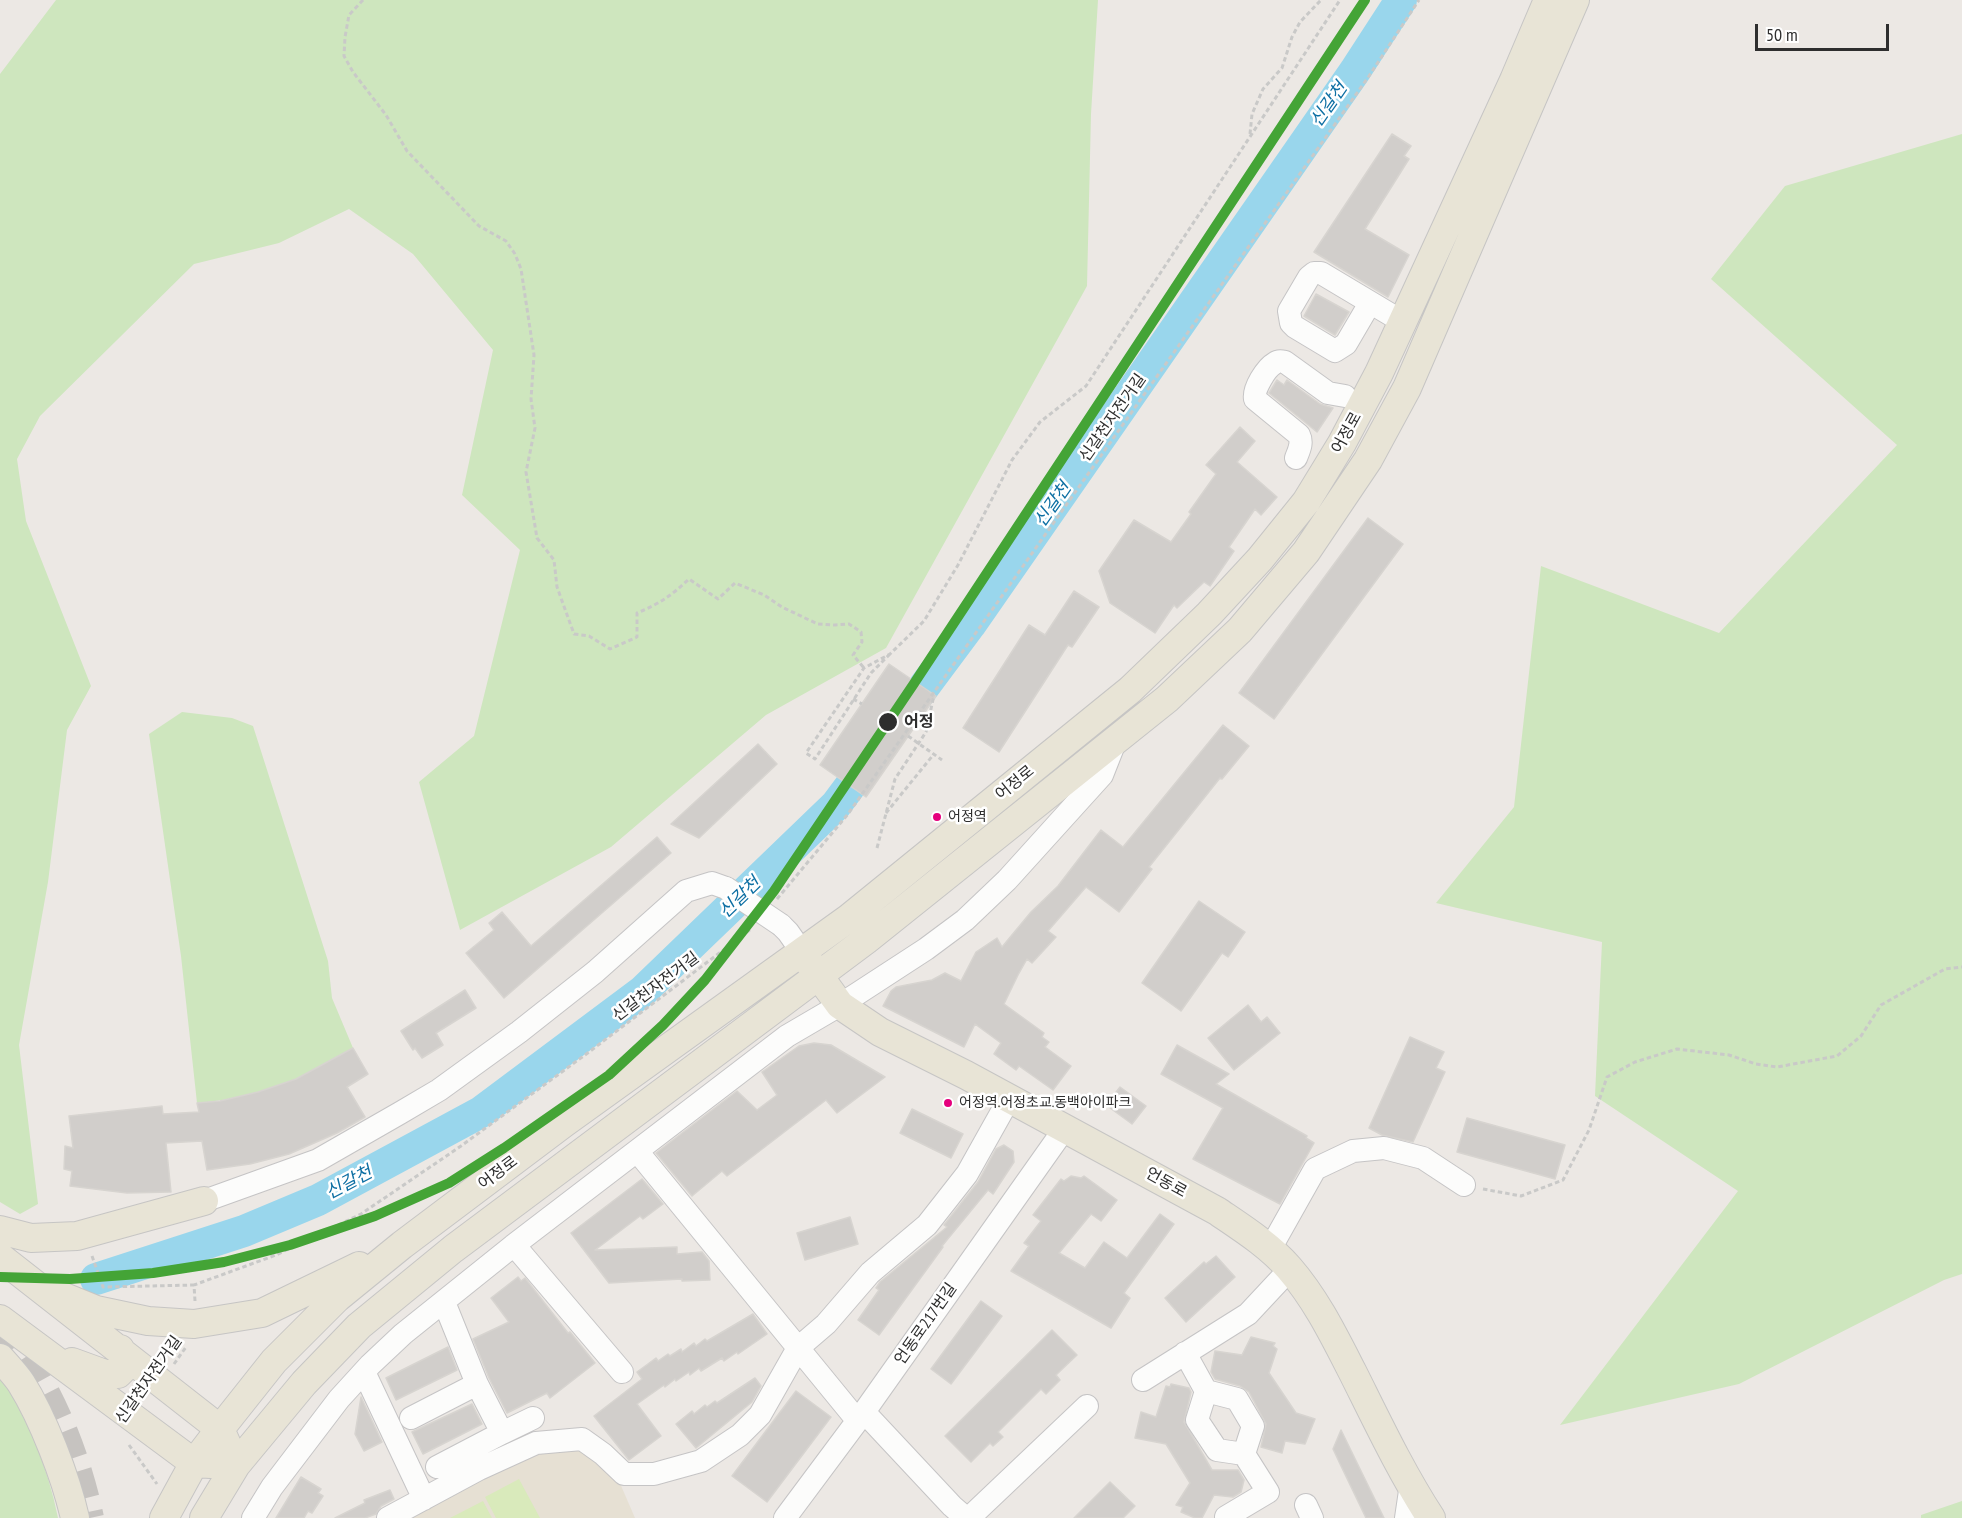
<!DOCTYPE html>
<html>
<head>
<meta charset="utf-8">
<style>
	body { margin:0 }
	#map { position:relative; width:1962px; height:1518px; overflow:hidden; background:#ece8e4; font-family:"PT Sans Narrow",sans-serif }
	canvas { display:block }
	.scale { position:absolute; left:1755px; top:24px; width:134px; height:27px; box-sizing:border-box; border:3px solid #2e2e2e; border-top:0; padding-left:8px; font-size:18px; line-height:21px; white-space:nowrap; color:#2e2e2e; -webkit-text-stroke:4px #fff; paint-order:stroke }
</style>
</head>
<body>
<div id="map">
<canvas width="1962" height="1518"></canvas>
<div class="scale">50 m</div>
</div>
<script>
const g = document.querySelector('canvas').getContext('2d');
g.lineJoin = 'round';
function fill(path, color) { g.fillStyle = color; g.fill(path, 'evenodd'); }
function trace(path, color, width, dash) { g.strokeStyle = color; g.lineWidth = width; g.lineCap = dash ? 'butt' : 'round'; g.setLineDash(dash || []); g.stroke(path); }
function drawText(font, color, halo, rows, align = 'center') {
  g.font = font + ' "PT Sans Narrow","Noto Sans KR",sans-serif'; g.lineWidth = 5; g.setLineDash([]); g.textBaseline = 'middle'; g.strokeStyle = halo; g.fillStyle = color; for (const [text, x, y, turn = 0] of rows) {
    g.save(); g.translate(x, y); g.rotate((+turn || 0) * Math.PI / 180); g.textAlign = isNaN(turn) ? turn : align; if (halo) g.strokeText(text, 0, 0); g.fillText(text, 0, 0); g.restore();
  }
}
const education = new Path2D(`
	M574,1446L619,1481L635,1518H409L536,1451Z`);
const green = new Path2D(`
	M56,0H1098L1091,114L1087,286L886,648L766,715L611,847L460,930L419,782L474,736L520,550L462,495L493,350L413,254L349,209L279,243L194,264L40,416L17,459L26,521L91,686L67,730L48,882L19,1045L38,1204L20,1214L0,1202V74Z
	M1962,134V1274L1944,1280L1739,1384L1560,1425L1738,1191L1595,1096L1602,942L1436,903L1514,807L1541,566L1719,633L1897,445L1711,279L1785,186Z
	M182,712L232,718L253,726L328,961L332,998L353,1048C334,1058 315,1071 296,1079C265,1093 231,1100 197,1103L181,956L149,734Z
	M0,1375C28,1420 48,1467 58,1518H0Z
	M1962,1501V1518H1921V1515Z`);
const pitch = new Path2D(`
	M519,1479L540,1518H496L485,1497Z
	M483,1501L492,1518H450Z`);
const river = new Path2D(`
	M96,1279L244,1231L318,1200L481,1112L643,991L836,805L970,625L1355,71L1401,0`);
const building = new Path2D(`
	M1392,134L1411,146L1404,156L1409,159L1365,229L1409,255L1388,297L1314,252Z
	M1316,294L1349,312L1335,335L1304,316Z
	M1277,380L1284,385L1287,380L1320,404L1333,408L1317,432L1269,393Z
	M1240,427L1255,441L1237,462L1277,497L1261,515L1255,509L1229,547L1234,551L1210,586L1204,582L1177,608L1174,605L1155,633L1110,603L1099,571L1134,520L1171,542L1191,514L1189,512L1216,474L1206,465Z
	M1368,518L1403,544L1274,719L1239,693Z
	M1074,591L1099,607L1072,647L1068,645L999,752L963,728L1029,625L1045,635Z
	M889,664L936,696L866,797L820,765Z
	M1223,725L1249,746L1222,779L1220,778L1149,867L1152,869L1119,912L1086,887L1048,931L1056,937L1032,963L1027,959L1018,975L1004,1004L1044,1033L1042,1037L1049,1042L1045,1047L1071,1066L1053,1090L1019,1066L1016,1070L994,1054L1001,1043L975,1024L964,1047L883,1006L891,991L896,987L932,980L945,973L961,981L976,952L997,938L1002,947L1031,912L1058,886L1101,830L1123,847Z
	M758,744L777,764L699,838L671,824Z
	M657,837L671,853L504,998L466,953L494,930L489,923L502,912L531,946Z
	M1199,901L1245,932L1228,957L1222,953L1181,1011L1142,983Z
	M465,990L476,1008L436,1033L443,1045L422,1058L415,1048L413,1050L401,1031Z
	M1248,1005L1261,1022L1267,1017L1280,1033L1234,1070L1208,1038Z
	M1410,1037L1444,1052L1436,1068L1445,1072L1413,1142L1382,1135L1369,1128Z
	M814,1043L831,1045L885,1077L837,1113L826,1100L727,1176L722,1171L692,1196L656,1153L737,1091L757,1110L777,1095L762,1072L799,1046Z
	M1177,1045L1229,1074L1216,1084L1307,1136L1306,1138L1314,1143L1280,1204L1193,1159L1223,1108L1161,1074Z
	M353,1048L368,1074L347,1087L365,1117L337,1133L289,1154L250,1164L207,1170L202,1141L166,1143L171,1192L127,1193L70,1186L72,1171L64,1169L65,1146L73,1148L69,1116L162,1106L163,1114L199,1112L197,1103L220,1101L258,1092L296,1079Z
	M1120,1087L1146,1106L1132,1124L1106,1105Z
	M912,1109L963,1134L951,1158L900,1133Z
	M1467,1118L1565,1145L1555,1179L1457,1152Z
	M1004,1145L1013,1151L1014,1162L993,1194L988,1190L942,1246L943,1247L879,1335L858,1320L879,1290L876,1288L880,1282L947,1227L944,1225L978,1182L996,1149Z
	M1071,1176L1081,1178L1084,1176L1117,1200L1101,1221L1091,1214L1059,1253L1085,1268L1104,1242L1127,1258L1160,1214L1174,1224L1124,1293L1130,1298L1111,1328L1011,1271L1029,1246L1024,1243L1041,1221L1033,1215L1061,1179L1064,1181Z
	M642,1179L663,1204L643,1219L640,1216L595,1250L677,1247V1254L702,1252L709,1261L710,1280L682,1281V1279L609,1283L571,1233Z
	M850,1217L858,1244L805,1260L797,1233Z
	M1216,1256L1235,1277L1186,1322L1165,1298L1204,1262L1206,1264Z
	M518,1277L521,1281L525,1278L568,1333L570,1332L595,1363L550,1398L547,1393L507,1413L489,1378L473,1339L509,1322L491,1298Z
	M981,1301L1002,1316L951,1384L931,1369Z
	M753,1314L767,1334L738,1354L737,1352L724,1361L722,1358L701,1371L699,1368L690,1375L689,1372L676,1381L675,1379L665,1387L664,1385L637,1404L661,1436L629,1460L594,1416L642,1379L637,1372L656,1358L658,1361L668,1354L670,1356L681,1349L682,1352L694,1343L696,1346L705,1339L707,1341Z
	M1052,1330L1077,1355L1056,1375L1060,1380L1046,1394L1041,1389L998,1432L1003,1437L993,1446L990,1443L971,1462L945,1436Z
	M1251,1337L1275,1343L1273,1346L1277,1349L1269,1373L1296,1413L1315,1419L1305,1444L1285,1441L1282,1453L1261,1447L1266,1424L1249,1392L1240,1386L1215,1379L1211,1372L1215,1351L1242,1355Z
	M448,1347L457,1370L396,1400L386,1378Z
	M755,1378L761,1386L752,1402L696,1448L676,1424L692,1411L694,1414L705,1405L707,1407L715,1401L717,1403Z
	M1171,1384L1189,1388L1191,1392L1184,1422L1212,1470H1238L1244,1480L1241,1492L1233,1497L1214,1495L1202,1518H1195L1181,1512L1183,1507L1176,1505L1190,1483L1166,1444L1135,1438L1141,1412L1156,1417L1166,1386L1170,1387Z
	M796,1391L831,1417L767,1502L732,1476Z
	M361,1397L382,1442L364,1451L355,1434Z
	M472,1404L482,1424L423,1454L412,1432Z
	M1341,1430L1362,1473L1384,1518H1366L1341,1466L1333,1449Z
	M301,1477L321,1489L318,1493L323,1496L312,1513L308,1511L304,1518H276Z
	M1110,1482L1135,1506L1123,1518H1074Z
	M390,1490L394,1499L381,1506L376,1514L365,1518H335L365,1503L364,1500Z`);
const majorTunnel = new Path2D(`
	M1,1323C46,1380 75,1447 90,1518`);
const path = new Path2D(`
	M363,0L349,15L345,37L344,56L353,72L386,115L407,151L479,226L506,241L515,254L521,269L534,355L531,399L535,428L526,472L537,538L554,560L557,587L574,634L589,636L610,649L637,637V613C659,604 671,596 689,579L718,599L735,583L764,595L782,607L807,619L818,624L835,625L849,624L861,632L862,642L853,655L864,668
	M1250,134L1252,114L1263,89L1282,68L1292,37L1300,22L1321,0
	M890,654L871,673L815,759L806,753L864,668L890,654L924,621L958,565L1012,460L1040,422L1086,386L1340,0
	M853,699L862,704
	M886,813L934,754
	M877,848L895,779L926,732L934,695
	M777,899L848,814L1369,76L1419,0
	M1483,1189L1521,1196L1563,1180L1589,1130L1607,1077L1635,1062L1677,1049L1729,1055L1756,1064L1777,1067L1837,1056L1861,1036L1881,1005L1945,969L1962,967
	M92,1256L103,1287L194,1285
	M195,1301L194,1285L276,1255L361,1214L461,1146L589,1052L751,929
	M174,1364L186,1347
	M129,1445L157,1484`);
const minor = new Path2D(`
	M1370,303L1346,344L1335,351L1295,327L1291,323L1289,311L1309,277L1314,273H1321L1403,322
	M1296,458C1299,450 1303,443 1299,435L1255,399C1253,389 1266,368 1275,363C1279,360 1281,361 1285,362L1328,393L1345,396
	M781,925L788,932L802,952
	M637,1151L857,1420
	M204,1201L318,1160L400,1113L439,1090L519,1032L595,972L686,891L712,883L726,888
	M514,1245L622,1372
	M1270,1249L1315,1169L1353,1151L1384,1148L1423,1158L1464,1185
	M1185,1353L1206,1391L1197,1420L1217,1450L1244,1454L1268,1492L1226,1517
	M364,1372L424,1499
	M1143,1380L1248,1314L1290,1269
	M1206,1391L1237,1399L1253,1426L1244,1454
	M864,1412L952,1506L966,1518
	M411,1418L477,1384
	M502,1433L533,1418
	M437,1467L502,1433L477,1384L444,1302
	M1306,1505L1312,1518
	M253,1518L272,1487L339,1399L370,1365L403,1334L514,1245L787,1036L840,1005L926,949L965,920L1007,880L1102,775L1115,742
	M388,1518L479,1469L536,1443L582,1439L603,1454L624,1474H654L701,1461L740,1435L760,1415L798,1348L826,1324L870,1273L927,1225L967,1174L1009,1099
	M785,1518L864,1412L1065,1128
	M969,1518L1087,1406
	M1406,1518L1411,1484`);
const major = new Path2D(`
	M808,961L840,1005L880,1032L966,1075L1217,1211C1242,1228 1269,1245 1289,1268C1316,1299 1334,1336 1353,1373C1377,1421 1401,1472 1431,1518
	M0,1230L31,1238L77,1236L204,1201
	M0,1257L220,1429L228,1447
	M42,1288L96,1310L148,1321L194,1324L262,1313L359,1266
	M0,1319L194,1463L211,1464
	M0,1358C7,1366 15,1374 21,1383C43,1418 66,1478 75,1518
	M72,1362L105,1374H118L126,1366L120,1349
	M164,1518L194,1463L220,1429L274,1361L337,1298L402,1245L564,1123L849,918L1130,690L1209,614L1260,559L1306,502L1342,443L1379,373L1514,80L1548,0
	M204,1518L236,1465L304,1383L359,1326L453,1249L866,940L1167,699L1240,630L1306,552L1368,460L1407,388L1575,0`);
const pathBridge = new Path2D(`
	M908,736L942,760`);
const minorBridge = new Path2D(`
	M726,888L781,925`);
const rail1 = new Path2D(`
	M0,1277L70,1279L153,1273L224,1262L290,1245L375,1216L449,1183L504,1148L609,1075L663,1025L705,980L774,891L913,685L1365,0`);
const markers = [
	[888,722,10,"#2e2e2e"],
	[937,817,5,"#e5007d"],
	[948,1103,5,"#e5007d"]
];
const busNames = [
	["어정역",948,817],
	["어정역.어정초교.동백아이파크",959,1103]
];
const streetNames = [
	["신갈천자전거길",1113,418,-55],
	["어정로",1347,433,-61],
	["어정로",1015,783,-39],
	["신갈천자전거길",656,987,-37],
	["어정로",498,1173,-37],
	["언동로",1166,1183,29],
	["언동로217번길",926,1324,-55],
	["신갈천자전거길",149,1380,-55]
];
const stopNames = [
	["어정",904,722]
];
const waterNames = [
	["신갈천",1329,105,-55],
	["신갈천",1053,505,-55],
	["신갈천",740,898,-44],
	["신갈천",349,1183,-28]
];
fill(education, '#e6e0d3');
fill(green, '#cee6be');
fill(pitch, '#d9eabb');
trace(river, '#99d6ec', 32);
fill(building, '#d1cecb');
trace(building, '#d7d4d0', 1.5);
trace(majorTunnel, '#c6c3c0', 28, [28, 14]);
trace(minor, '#c5c4c5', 24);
trace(major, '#c6c5c4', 30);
trace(path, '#c9c9c8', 3, [4.5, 3]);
trace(minor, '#fcfcfb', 22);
trace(major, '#e8e4d6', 28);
trace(minorBridge, '#c5c4c5', 24, []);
trace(pathBridge, '#c9c9c8', 3, [4.5, 3]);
trace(minorBridge, '#fcfcfb', 22);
trace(rail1, '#44a436', 10);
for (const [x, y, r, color] of markers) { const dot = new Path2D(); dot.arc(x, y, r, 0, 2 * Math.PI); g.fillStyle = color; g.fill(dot); trace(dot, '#fff', 2); }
drawText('14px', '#2e2e2e', '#fff', busNames, 'left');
drawText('16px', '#2e2e2e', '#fff', streetNames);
drawText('bold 16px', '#2e2e2e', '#fff', stopNames, 'left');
drawText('italic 18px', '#0d6fa3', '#fff', waterNames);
</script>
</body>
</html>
